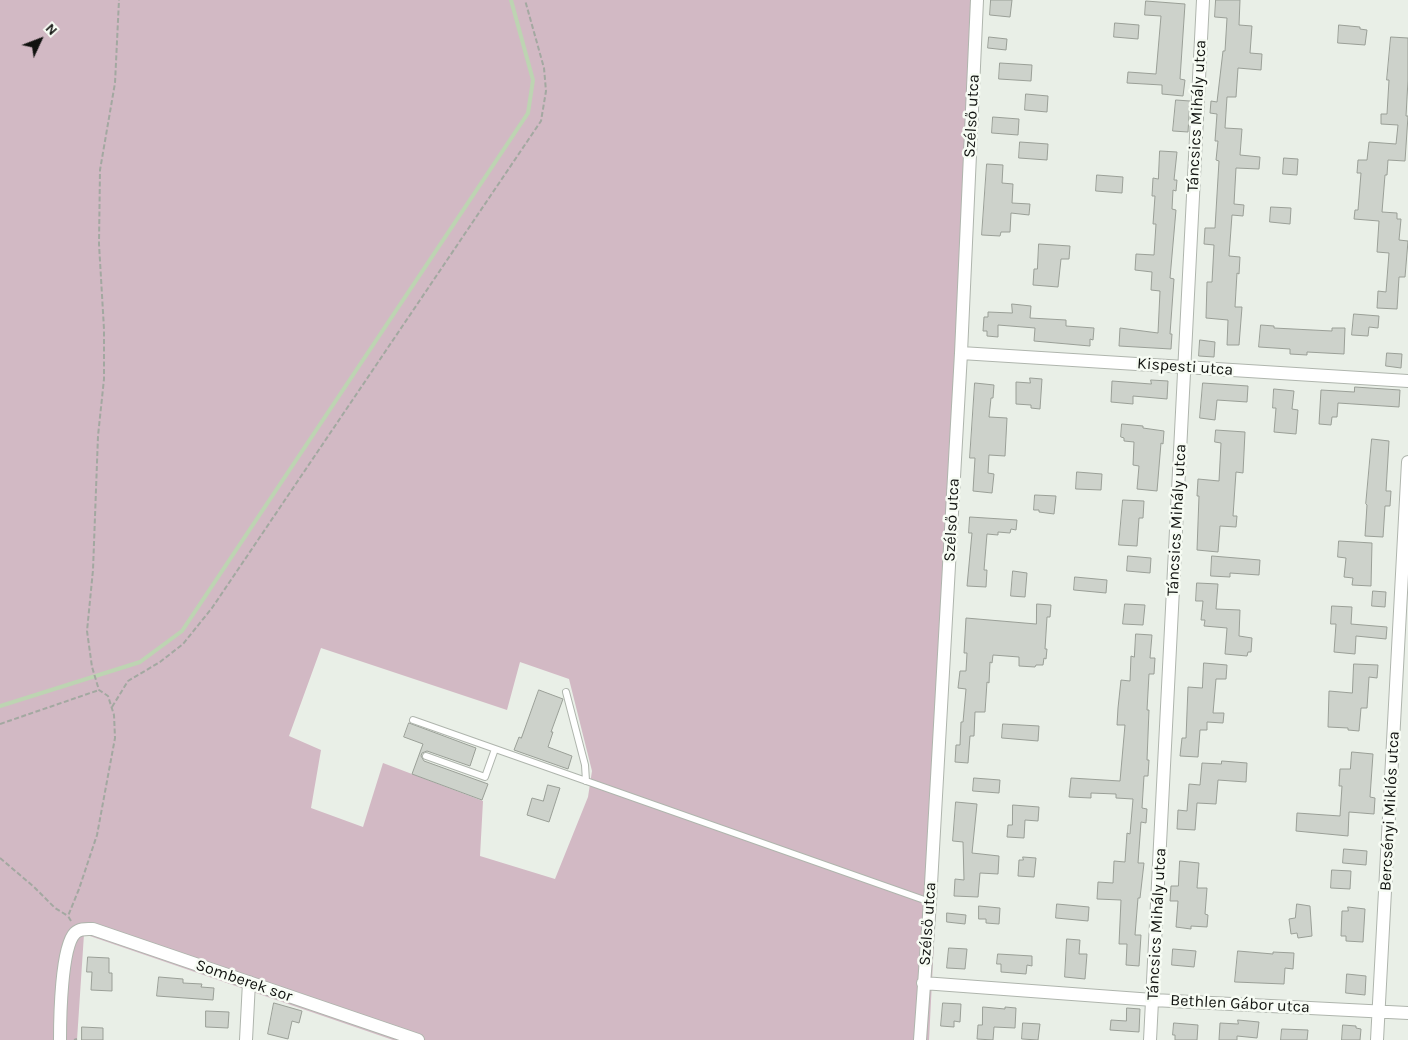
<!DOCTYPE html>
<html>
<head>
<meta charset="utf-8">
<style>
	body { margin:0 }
	#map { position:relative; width:1408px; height:1040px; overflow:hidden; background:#e9efe7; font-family:Karla,sans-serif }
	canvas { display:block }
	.north { position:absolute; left:15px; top:15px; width:50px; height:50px; -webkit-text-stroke:4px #f7fcf4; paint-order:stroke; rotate:47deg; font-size:14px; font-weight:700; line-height:20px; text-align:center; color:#10120f }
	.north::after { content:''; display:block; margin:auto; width:18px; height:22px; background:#10120f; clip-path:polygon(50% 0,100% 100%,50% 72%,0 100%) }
</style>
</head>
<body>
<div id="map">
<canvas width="1408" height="1040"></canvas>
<div class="north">N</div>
</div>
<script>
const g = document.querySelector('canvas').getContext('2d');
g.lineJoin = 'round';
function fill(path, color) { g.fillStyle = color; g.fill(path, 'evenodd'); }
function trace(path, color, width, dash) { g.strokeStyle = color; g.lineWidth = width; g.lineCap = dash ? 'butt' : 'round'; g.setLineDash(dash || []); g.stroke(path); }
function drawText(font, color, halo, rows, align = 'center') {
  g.font = font + ' Karla,sans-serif'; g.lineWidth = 5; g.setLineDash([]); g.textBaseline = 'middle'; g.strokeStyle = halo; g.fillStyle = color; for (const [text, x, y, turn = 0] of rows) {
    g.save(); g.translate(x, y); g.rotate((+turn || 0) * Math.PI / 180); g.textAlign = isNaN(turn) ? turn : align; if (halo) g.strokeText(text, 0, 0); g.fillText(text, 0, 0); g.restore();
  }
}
const green = new Path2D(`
	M0,0H982L929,1040H393L84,934L77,1040H0ZM321,648L507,710L520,662L569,679L592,771L588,797L555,879L480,856L483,801L383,763L363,827L311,808L321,750L289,736Z`);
const stream = new Path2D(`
	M0,706L140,662L182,631L528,113L533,80L511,0`);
const building = new Path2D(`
	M991,0H1012L1010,17L990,15Z
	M1216,0H1240L1239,25L1252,26L1250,53L1262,54L1261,70L1238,68L1236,97H1227L1225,128L1242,129L1240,155L1260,157L1259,169L1236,168L1234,204L1244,205L1243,216L1232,215L1229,256L1240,257L1239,274L1237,273L1235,307H1242L1239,345H1227L1228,320L1206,318L1207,282H1212L1214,245L1204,244L1205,228H1215L1219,161L1216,160L1218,141H1215L1217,114L1210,113L1211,101L1217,102L1223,51H1225L1227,18L1215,17Z
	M1146,1L1185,4L1180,79L1185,80L1183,96L1162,94V85L1127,83L1128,72L1156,74L1161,16L1145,15Z
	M1115,23L1139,25L1138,39L1114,37Z
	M1339,25L1360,27V29L1367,30L1365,45L1338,43Z
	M989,37L1007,39L1006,50L988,48Z
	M1391,37L1408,38V80L1406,116H1408L1405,161L1388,160L1387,175H1385L1382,212L1397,213V219H1401L1399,240L1408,241L1405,277H1399L1397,309L1377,308L1378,291L1386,292L1389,253L1377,252L1379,221L1354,219L1355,210H1358L1361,173H1357L1358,160H1367L1369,142L1396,144L1398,125L1381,124V114H1387L1389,80H1387Z
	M1000,63L1032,65L1031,81L999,79Z
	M1026,94L1048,96L1047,112L1025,110Z
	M1176,100L1190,101L1188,132L1173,131Z
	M993,117L1019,119L1018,135L992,133Z
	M1020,142L1048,144L1047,160L1019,158Z
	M1160,151L1177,152L1174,180H1177L1176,191L1173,190L1172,209L1176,210L1170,278L1174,279L1170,334H1172L1171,349L1119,346L1120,328L1158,333L1160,291L1151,290L1152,272L1135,270L1136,254L1154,255L1156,224H1153L1155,196H1152L1153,178L1158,179Z
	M1284,158L1298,159L1297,175L1283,174Z
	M987,164L1003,165L1002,183L1013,184L1012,203L1030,204L1029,215L1011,213L1010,232H1001L1000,236L982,235Z
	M1097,175L1123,177L1122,193L1096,191Z
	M1271,207L1291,208L1290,224L1270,222Z
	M1039,244L1070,246L1069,259H1061L1058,287L1033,285L1034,269H1037Z
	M1012,304L1031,306L1030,318L1066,320V326L1094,328L1093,340L1090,339V346L1034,341L1035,328L998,325V337L987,336V331H983L984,317H988V312L1012,313Z
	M1354,314L1379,316L1378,328L1369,327L1368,336L1352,335Z
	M1261,325L1274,326V328L1332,331V328H1345L1344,354L1307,352V355L1290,354V349L1259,347Z
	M1200,340L1215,342L1214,357L1199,356Z
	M1387,353L1402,354L1401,368L1386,366Z
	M1030,378L1042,379L1040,409L1031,408V405L1016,404V382L1030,383Z
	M1151,380L1168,381L1167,399L1133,396V404L1111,402L1112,381L1151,384Z
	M975,383L994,385L993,398H991L989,417L1007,418L1005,456L989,455L988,473L994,474L992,493L973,491L975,458H970Z
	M1203,383L1248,386L1247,402L1217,400L1215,420L1200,418Z
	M1355,387L1400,390L1399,407L1338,403L1337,417H1332L1331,425L1319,424L1321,390L1354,392Z
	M1274,389L1294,391L1292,409L1298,410L1296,434L1274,432L1276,408H1273Z
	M1122,424L1143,426V428L1164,431L1163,444L1161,443L1157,491L1137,489L1139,466L1133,465L1134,442L1124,441V438L1121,437Z
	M1216,430L1245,432L1243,473L1236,472L1233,516H1237L1236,527L1220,526L1218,552L1197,550L1199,496H1197L1198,479L1219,481L1221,443L1215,442Z
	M1372,439L1389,441L1386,491H1391L1390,506H1385L1383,537L1365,536L1367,505L1366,504Z
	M1077,472L1102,474L1101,490L1076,489Z
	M1035,495L1056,496L1054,514L1039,512V510H1034Z
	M1123,500L1144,501L1143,518H1139L1137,546L1119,545Z
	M970,517L1017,520L1016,530L1011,529L1010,533L998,532V535L987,534L984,570H987L986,587L967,586L972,533H969Z
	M1339,541L1372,543L1371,586L1352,585L1353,578L1344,577L1346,558L1338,557Z
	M1128,556L1151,558L1150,573L1127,571Z
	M1212,556L1260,560L1259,575L1230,573V577L1211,576Z
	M1013,571L1027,573L1025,597L1011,596Z
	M1075,577L1107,580L1106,593L1074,590Z
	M1197,583L1218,584L1216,609L1240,610L1239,636L1252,638L1251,652H1248L1247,656L1225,654L1227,628L1204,626L1205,620H1201L1203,601H1196Z
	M1373,591L1386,592L1385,607L1372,606Z
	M1037,604L1051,605L1050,617H1047L1045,649H1047L1046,659L1044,658L1043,665H1036L1035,667L1019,666V657L993,655L992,663L990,662L989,683L987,682L985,712H975L974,736H970L968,763L955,762L956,745H960L961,722H963L966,689L958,688L960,671H966L967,653H964L966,618L1036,624Z
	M1125,604L1145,605L1143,625L1123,624Z
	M1332,606L1352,607L1351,624L1387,627L1386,639L1356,636L1355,654L1334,652L1336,624H1331Z
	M1136,634L1152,635L1150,658H1155L1154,674H1149L1147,710H1149L1147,760H1149L1148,776H1144L1142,808L1147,809L1146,823L1141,822L1138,863H1144L1140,898H1138L1135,935H1141L1139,966L1126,965L1127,944H1119L1121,900L1097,899L1098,882L1113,883L1114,861L1125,862L1127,833L1130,834L1133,799L1116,798V794L1091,793V798L1069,797L1071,778L1120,781L1125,725H1117L1118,708L1121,680L1130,681L1131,656L1134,657Z
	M1204,663L1227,665L1226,679H1216L1213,713H1224L1223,723L1207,722V730H1200L1198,757L1180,756L1182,738H1186L1188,687L1202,688Z
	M1354,664L1378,665L1377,678L1369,677L1367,708H1361L1359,731L1348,730V728L1328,727L1329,691L1352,693Z
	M539,690L563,699L551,732H553L548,747L572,756L568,769L514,750L519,737L521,738Z
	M409,723L476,748L470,766L427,751L422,753L421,756L424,761L488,784L482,800L412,774L423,744L404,737Z
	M1003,724L1039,726L1038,741L1002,738Z
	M1352,752L1373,754L1370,797L1375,798L1374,814L1349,812L1348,836L1296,831L1297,813L1340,816L1342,786H1339L1340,769H1350Z
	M1222,761L1247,763L1246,782L1218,780L1216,804L1197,803L1195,830L1177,829L1178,810L1187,811L1189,784L1200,785L1202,763L1221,764Z
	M974,778L1000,780L999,793L973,791Z
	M548,785L560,788L549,822L527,815L532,798L543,801Z
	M956,802L977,804L972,853L999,856L998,874L980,873L978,897L954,896L955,879L964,880L963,842L953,841Z
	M1013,805L1039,807L1038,821L1025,820L1024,838L1007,837L1008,825H1012Z
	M1344,849L1367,851L1366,865L1343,863Z
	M1023,857L1036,858L1034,877L1018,876L1019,860H1023Z
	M1180,861L1199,863L1197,888H1207L1205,914L1208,915L1207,927L1191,926V929L1176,927L1178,901H1170L1171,886H1178Z
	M1332,870L1351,871L1350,889L1331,888Z
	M1057,904L1089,907L1088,921L1056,918Z
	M1297,904L1310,906L1312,936L1298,938L1297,933L1291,934L1289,919L1295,918Z
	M979,906L1000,908L999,924L986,923V919H979Z
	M1348,907L1365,909L1363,942L1346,941V936H1341L1342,911H1348Z
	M947,913L966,915L965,924L947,922Z
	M1067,939L1080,940L1079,954H1087L1085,979L1065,977Z
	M949,948L967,949L965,969L947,968Z
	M1173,949L1196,951L1194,967L1172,965Z
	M1238,951L1273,954V952L1294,953L1293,969L1285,968L1284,984L1235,982Z
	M998,954L1032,956V966L1027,965L1026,974L1001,972V964H997Z
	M88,957L109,958V973H112V991L91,990L92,972H87Z
	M1347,974L1366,976L1365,995L1346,993Z
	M159,977L183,979V983L202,984L201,987L214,988L213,1000L157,996Z
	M274,1003L302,1011L299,1023L292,1021L288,1039L268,1034Z
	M943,1003L961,1004L960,1022L954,1021V1027L941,1026Z
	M983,1007L1005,1009V1007L1016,1008L1015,1028L994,1027L993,1040L977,1039L978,1025H982Z
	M1127,1008L1140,1009L1139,1032L1110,1030L1111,1020L1126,1021Z
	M206,1011L229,1012L228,1028L206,1027Z
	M1238,1020L1259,1022L1257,1038L1237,1036V1040H1219L1220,1023L1238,1024Z
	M1023,1023L1040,1024L1038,1040L1022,1039Z
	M1174,1023L1198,1025L1197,1040H1175V1035H1173Z
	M1343,1025L1356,1026V1028L1361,1029L1360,1040H1342Z
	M82,1027L103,1028V1040H82Z
	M1282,1029L1308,1030L1307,1040H1281Z`);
const path = new Path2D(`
	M112,707L128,681L160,662L183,644L212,608L541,121L546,91L544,68L525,0
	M0,724L99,690
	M0,858L34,887L55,908L68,916
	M71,921L68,916L79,889L97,835L115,738L114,715L108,696L99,690L92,667L87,631L93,570L98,436L104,379V329L99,244L100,170L115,83L119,0
	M74,1040L77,1039`);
const lane = new Path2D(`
	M566,692L585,765L586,781
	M413,720L930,902
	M426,756L485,777L495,749`);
const street = new Path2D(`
	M961,353L1408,381
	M923,983L1153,1000L1408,1013
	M60,1040C60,1019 61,947 75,933C80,928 87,929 93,929L418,1040
	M246,1040L249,982
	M920,1040L930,902L961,353L977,0
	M1150,1040L1203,0
	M1377,1040L1408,462`);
const streetNames = [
	["Szélső utca",972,116,-87],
	["Táncsics Mihály utca",1197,116,-87],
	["Kispesti utca",1185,367,4],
	["Szélső utca",952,520,-87],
	["Táncsics Mihály utca",1177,520,-87],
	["Bercsényi Miklós utca",1390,811,-87],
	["Szélső utca",928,924,-86],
	["Táncsics Mihály utca",1157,924,-87],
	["Somberek sor",244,981,19],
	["Bethlen Gábor utca",1240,1004,3]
];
fill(green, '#d2b9c4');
trace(stream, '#bdd4b2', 4);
fill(building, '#cdd2cb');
trace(building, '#9a9f97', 1);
trace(lane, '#afb5ad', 8);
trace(street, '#afb5ad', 14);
trace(path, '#a3a8a1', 2, [5, 2.5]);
trace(lane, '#fff', 6);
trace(street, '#fff', 12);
drawText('16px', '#10120f', '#f7fcf4', streetNames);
</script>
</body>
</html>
